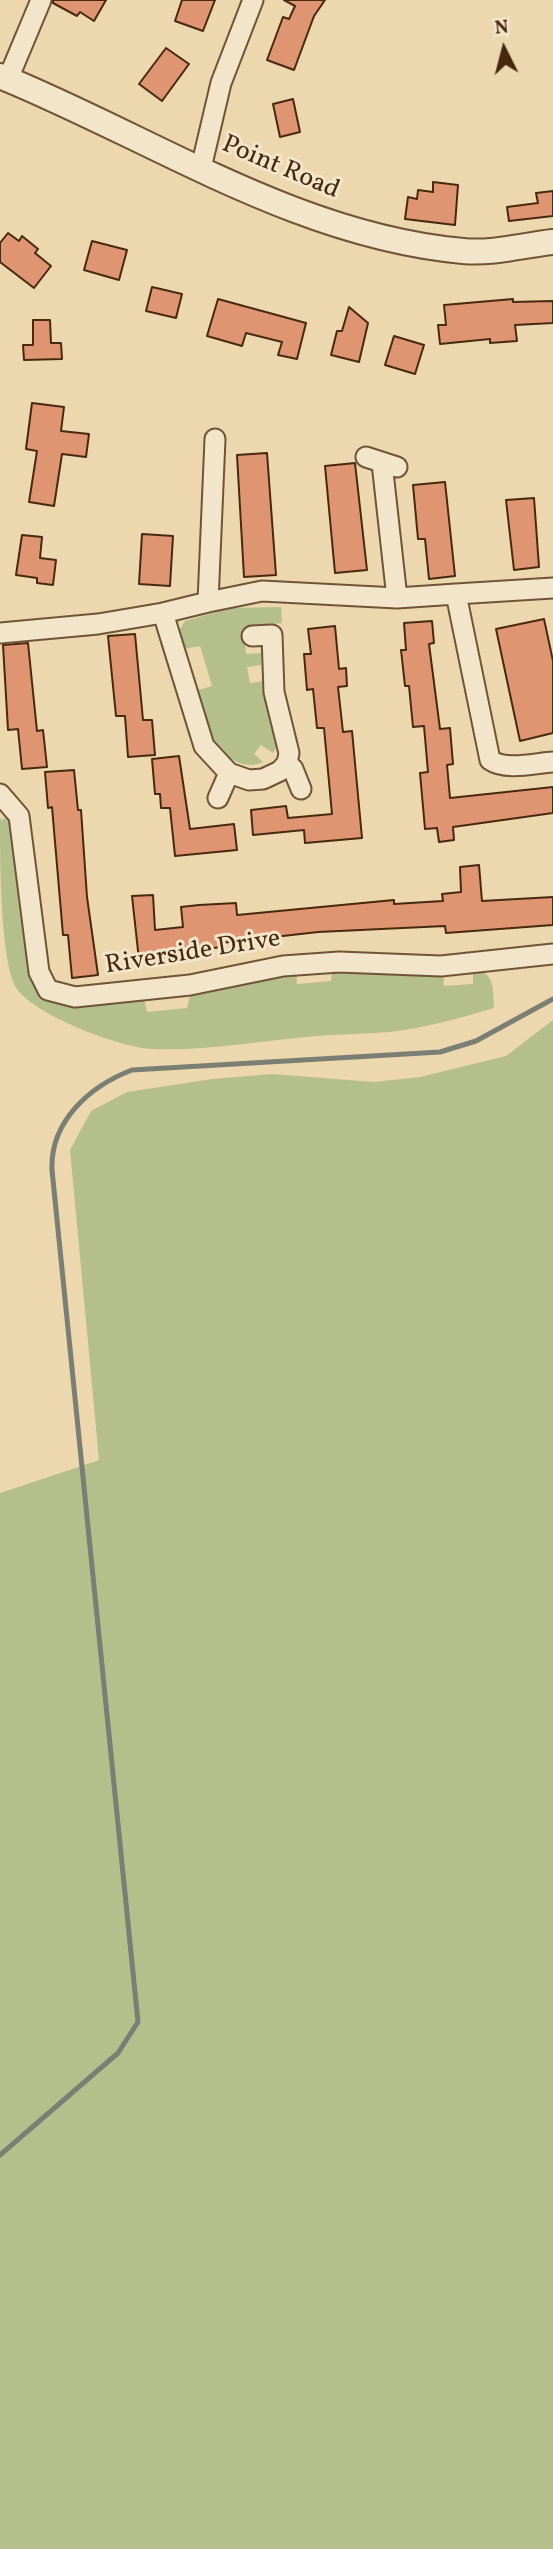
<!DOCTYPE html>
<html>
<head>
<meta charset="utf-8">
<style>
	body { margin:0 }
	#map { position:relative; width:553px; height:2549px; overflow:hidden; background:#ecd7ae; font-family:Vollkorn,serif }
	canvas { display:block }
	.north { position:absolute; left:469px; top:14px; width:70px; height:70px; -webkit-text-stroke:5px #f3e5ca; paint-order:stroke; rotate:354deg; font-size:19px; font-weight:700; line-height:28px; text-align:center; color:#47290f }
	.north::after { content:''; display:block; margin:auto; width:24px; height:32px; background:#47290f; clip-path:polygon(50% 0,100% 100%,50% 72%,0 100%) }
</style>
</head>
<body>
<div id="map">
<canvas width="553" height="2549"></canvas>
<div class="north">N</div>
</div>
<script>
const g = document.querySelector('canvas').getContext('2d');
g.lineJoin = 'round';
function fill(path, color) { g.fillStyle = color; g.fill(path, 'evenodd'); }
function trace(path, color, width, dash) { g.strokeStyle = color; g.lineWidth = width; g.lineCap = dash ? 'butt' : 'round'; g.setLineDash(dash || []); g.stroke(path); }
function drawText(font, color, halo, rows, align = 'center') {
  g.font = font + ' Vollkorn,serif'; g.lineWidth = 6; g.setLineDash([]); g.textBaseline = 'middle'; g.strokeStyle = halo; g.fillStyle = color; for (const [text, x, y, turn = 0] of rows) {
    g.save(); g.translate(x, y); g.rotate((+turn || 0) * Math.PI / 180); g.textAlign = isNaN(turn) ? turn : align; if (halo) g.strokeText(text, 0, 0); g.fillText(text, 0, 0); g.restore();
  }
}
const green = new Path2D(`
	M281,607L282,623L244,627L246,654L262,653L261,665L247,667L250,683L264,681L277,746L273,753L261,745L254,754L263,762C244,772 221,755 212,739C204,725 202,706 198,690L212,686L200,646L183,649L179,631L185,621L230,608Z
	M9,815L13,823L29,966L41,995L58,1004H77L144,999L147,1012L187,1008L191,992L296,969L297,984L331,981L332,967L443,972L444,986L473,984V969C495,972 493,989 494,1008C460,1018 425,1028 390,1032C362,1034 334,1034 306,1037C255,1042 203,1051 152,1049C119,1047 32,1015 15,986C0,954 0,856 0,818L2,820Z
	M553,1020V2549H0V1493L99,1460L70,1150L91,1111L127,1092L212,1079L272,1074L374,1082L420,1077L506,1056Z`);
const stream = new Path2D(`
	M0,2155L118,2053L138,2022L52,1170C50,1121 90,1086 132,1070L440,1052L476,1041L553,999`);
const building = new Path2D(`
	M53,0H106L94,21L80,12L77,16L53,3Z
	M182,0H215L203,31L175,21Z
	M284,0H325L314,16L294,70L267,60L283,17L289,19L295,6Z
	M166,48L189,64L162,101L139,84Z
	M293,99L300,132L280,137L273,104Z
	M433,182L458,185L455,225L405,219L408,197L417,199L418,190L433,192Z
	M553,191V216L509,221L507,207L538,203L536,193Z
	M8,233L19,241L22,236L38,249L35,253L51,266L34,288L0,262V243Z
	M92,241L127,250L119,280L84,270Z
	M152,287L182,294L176,318L146,311Z
	M218,299L306,323L297,359L278,355L282,342L246,333L242,346L207,336Z
	M513,299V302L553,301V323L515,325L517,341L490,343V339L440,344L438,325H446L444,305Z
	M349,307L368,323L359,362L331,355L337,331H342Z
	M33,320H50L51,343H61L62,359L24,360L23,345H33Z
	M394,336L424,345L415,374L385,365Z
	M32,403L64,407L61,431L89,434L86,457L62,454L54,506L29,502L37,451L26,449Z
	M267,453L276,575L244,577L237,455Z
	M355,463L367,570L335,573L325,466Z
	M445,482L455,576L429,579L425,539H418L413,485Z
	M534,498L539,567L514,570L506,500Z
	M142,534L173,536L170,586L139,584Z
	M22,535L42,537L40,558L56,560L53,585L37,583V578L16,575Z
	M544,619L553,661V733L520,741L496,629Z
	M432,621L434,643L429,644L440,729L450,728L453,764L447,765L450,798L553,787V813L453,827L454,840L439,842L437,828L425,829L420,773L428,772L424,726L413,727L409,686H405L401,650H406L404,623Z
	M335,626L339,669L346,668L347,686L338,687L343,732L352,731L362,838L305,843L304,830L253,835L251,810L286,806L288,818L332,814L324,728H317L313,689L307,690L304,654H311L308,629Z
	M135,634L143,720H152L155,755L128,757L125,716H116L108,636Z
	M28,643L37,731L43,730L47,767L22,769L18,729L8,730L3,645Z
	M179,756L190,829L234,824L237,850L175,856L170,808H161L160,794H155L152,759Z
	M74,770L78,810H81L87,897L98,975L72,978L68,935H63L52,807L48,808L45,772Z
	M479,865L482,901L553,897V925L446,933L445,926L318,932L221,943L222,947L177,952L178,956L139,960L132,896L153,895L155,930L183,927L181,907L199,905L236,903L237,915L394,900V904L443,901L442,894L461,892L460,867Z`);
const minor = new Path2D(`
	M8,79L41,0
	M201,168L221,83L253,0
	M366,457L397,467
	M456,594L553,588
	M397,598L456,594L490,760C506,771 535,763 553,762
	M208,602L262,591L397,598L382,463
	M163,613L208,602L215,439
	M0,633L98,624L163,613L204,746L229,773L249,780L263,779L280,771L287,763L289,753L274,692L272,635L252,636
	M287,763L293,769L301,789
	M0,794L19,816L39,972L48,990L75,997L190,985L283,966L339,962L441,966L553,954
	M218,798L229,773`);
const tertiary = new Path2D(`
	M0,76C152,138 296,236 463,251C492,254 525,245 553,242`);
const streetNames = [
	["Point Road",280,169,23],
	["Riverside Drive",193,954,-9]
];
fill(green, '#b5bf8c');
trace(stream, '#7a7e73', 5);
fill(building, '#df9571');
trace(building, '#47290f', 2);
trace(minor, '#705437', 23);
trace(tertiary, '#705437', 28);
trace(minor, '#f3e5ca', 19);
trace(tertiary, '#f3e5ca', 24);
drawText('26px', '#47290f', '#f3e5ca', streetNames);
</script>
</body>
</html>
